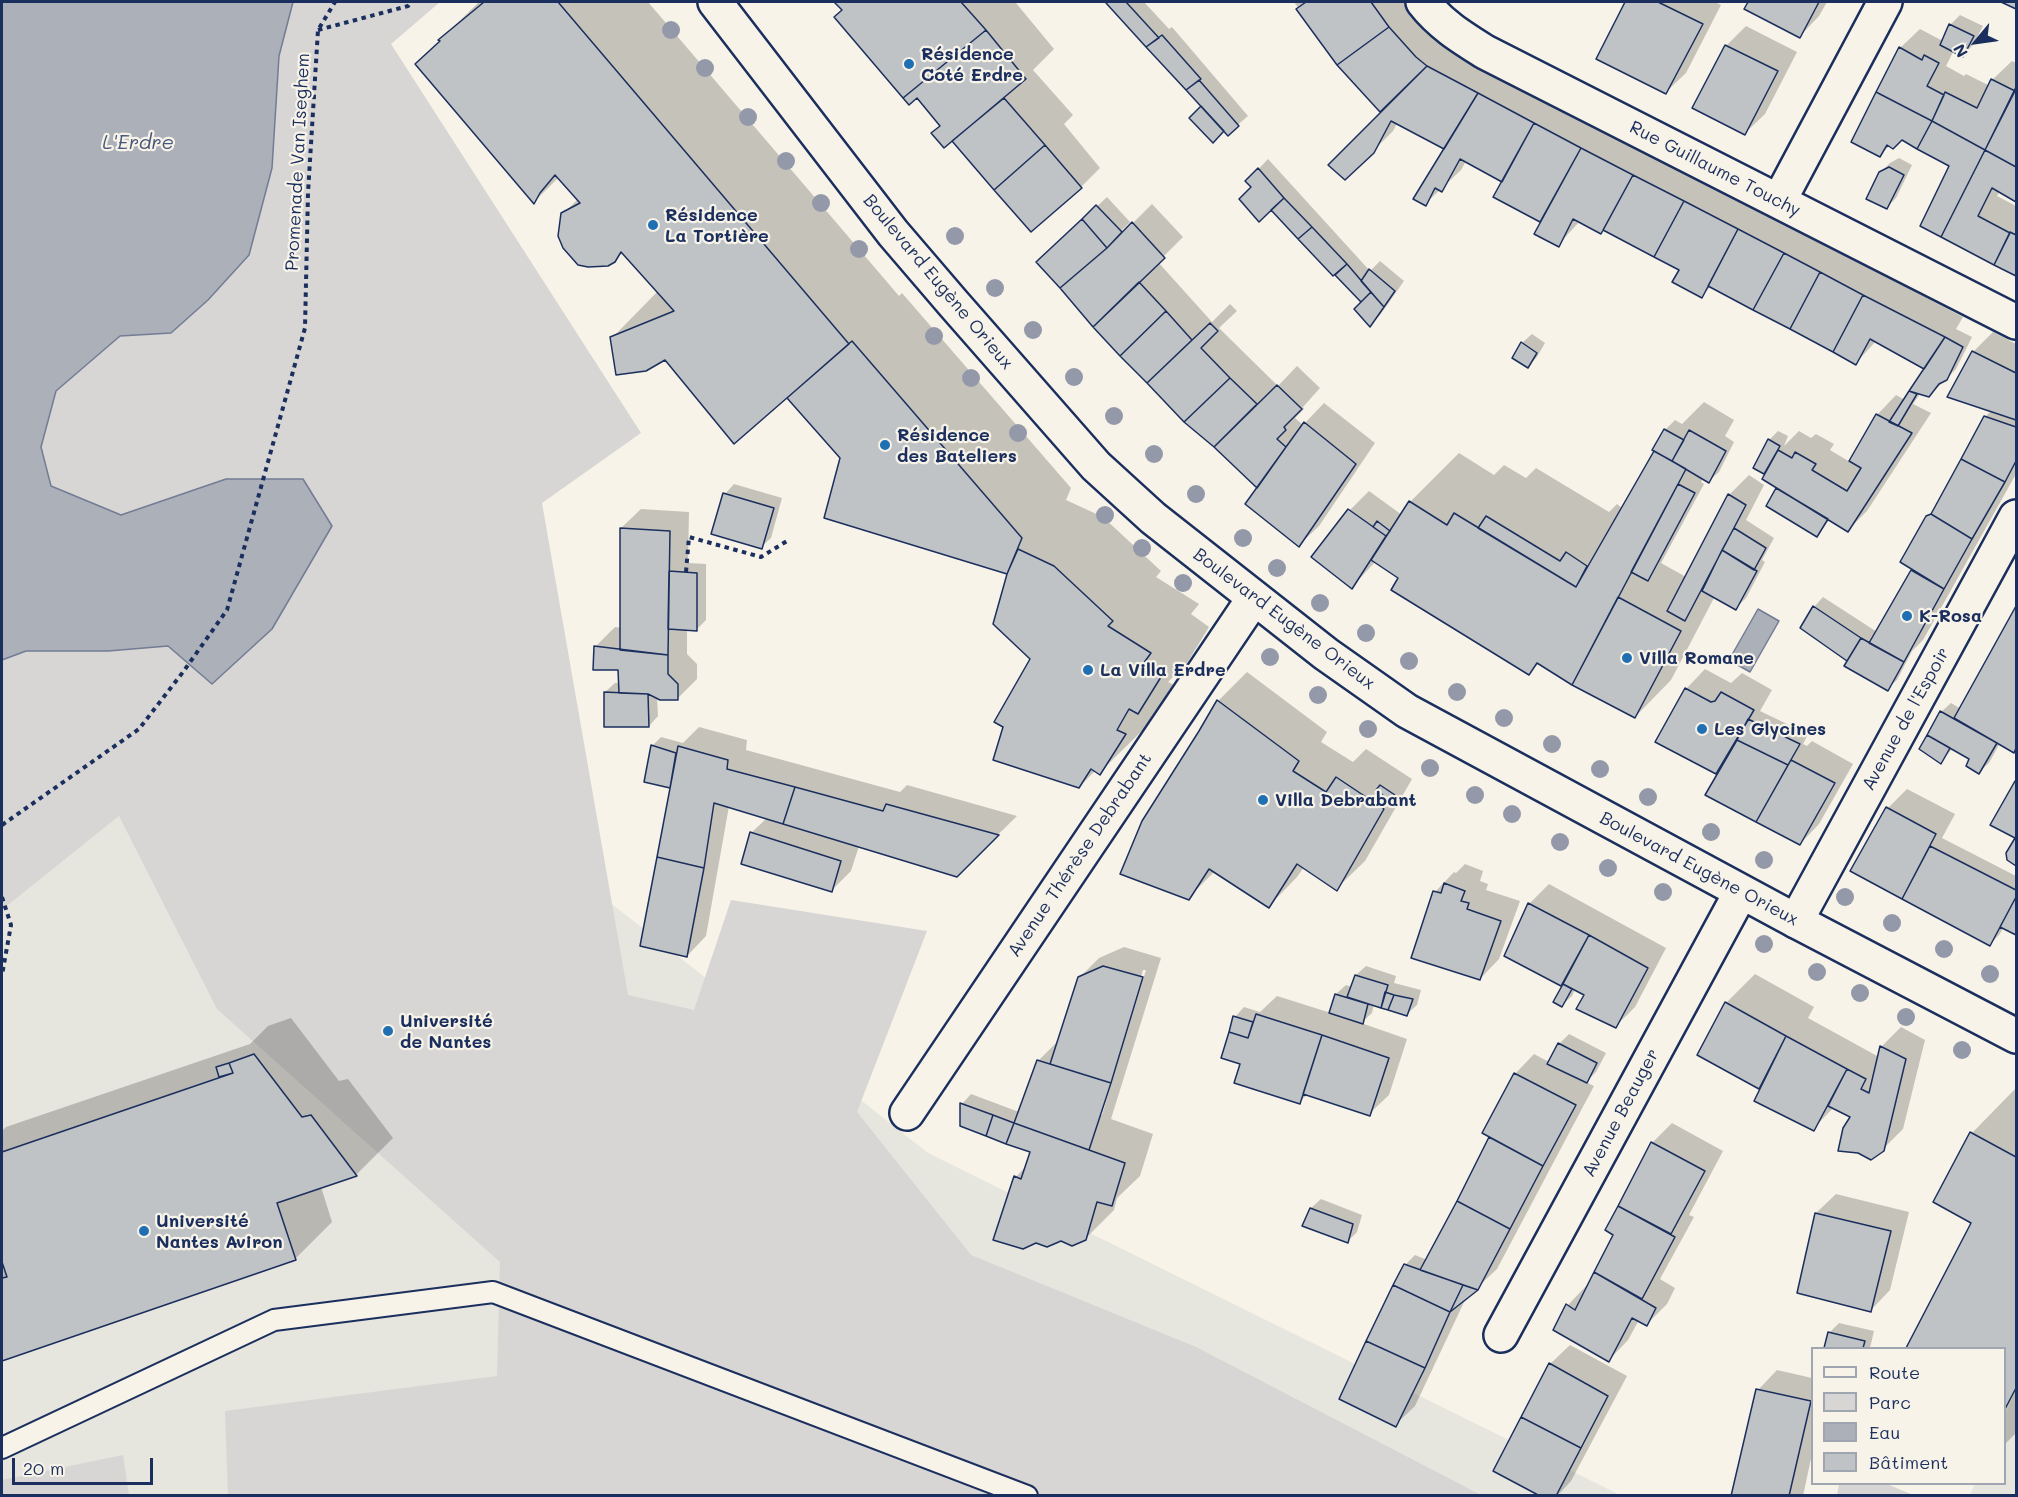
<!DOCTYPE html>
<html>
<head>
<meta charset="utf-8">
<style>
	body { margin:0 }
	#map { position:relative; width:2018px; height:1497px; overflow:hidden; background:#f7f3e8; font-family:Mali,sans-serif }
	canvas { display:block }
	.frame { position:absolute; inset:0; border:3px solid #1b2f5e; pointer-events:none }
	.legend { position:absolute; left:1811px; top:1347px; width:195px; height:138px; box-sizing:border-box; background:#f7f3e8; border:2px solid #9fa5b1; margin:0; padding:8px 10px; list-style:none; font-size:18px; color:#1b2f5e }
	.legend li { display:flex; align-items:center; gap:12px; height:30px }
	.legend b { width:30px; border:2px solid #9fa5b1 }
	.north { position:absolute; left:1946px; top:12px; width:60px; height:60px; -webkit-text-stroke:4px #f7f3e8; paint-order:stroke; rotate:241deg; font-size:16px; font-weight:700; line-height:24px; text-align:center; color:#1b2f5e }
	.north::after { content:''; display:block; margin:auto; width:21px; height:27px; background:#1b2f5e; clip-path:polygon(50% 0,100% 100%,50% 72%,0 100%) }
	.scale { position:absolute; left:12px; top:1458px; width:141px; height:27px; box-sizing:border-box; border:3px solid #1b2f5e; border-top:0; padding-left:8px; font-size:18px; line-height:21px; white-space:nowrap; color:#1b2f5e; -webkit-text-stroke:4px #f7f3e8; paint-order:stroke }
</style>
</head>
<body>
<div id="map">
<canvas width="2018" height="1497"></canvas>
<div class="frame"></div>
<ul class="legend">
<li><b style="height:8px;background:#f7f3e8"></b>Route</li>
<li><b style="height:16px;background:#d7d6d4"></b>Parc</li>
<li><b style="height:16px;background:#acb0b9"></b>Eau</li>
<li><b style="height:16px;background:#c0c3c5"></b>Bâtiment</li>
</ul>
<div class="north">N</div>
<div class="scale">20 m</div>
</div>
<script>
const g = document.querySelector('canvas').getContext('2d');
g.lineJoin = 'round';
function fill(path, color) { g.fillStyle = color; g.fill(path, 'evenodd'); }
function trace(path, color, width, dash) { g.strokeStyle = color; g.lineWidth = width; g.lineCap = dash ? 'butt' : 'round'; g.setLineDash(dash || []); g.stroke(path); }
function drawText(font, color, halo, rows, align = 'center') {
  g.font = font + ' Mali,sans-serif'; g.lineWidth = 4.5; g.setLineDash([]); g.textBaseline = 'middle'; g.strokeStyle = halo; g.fillStyle = color; for (const [text, x, y, turn = 0] of rows) {
    g.save(); g.translate(x, y); g.rotate((+turn || 0) * Math.PI / 180); g.textAlign = isNaN(turn) ? turn : align; if (halo) g.strokeText(text, 0, 0); g.fillText(text, 0, 0); g.restore();
  }
}
const built = new Path2D(`
	M330,682L928,1153L1620,1495L2,1496V910L119,816Z
	M2016,1390V1495H1970L1975,1484H2004L2005,1415Z`);
const green = new Path2D(`
	M293,2H440L391,44L641,433L542,503L628,995L694,1010L731,900L927,931L857,1112L971,1255L1196,1347L1481,1495H228L225,1411L497,1376L500,1262L217,1009L119,816L2,910V660L26,651H108L168,646L226,479L121,515L51,486L40,447L56,391L120,336L172,333L272,168L279,56Z
	M123,1455L129,1495H2V1480Z
	M1839,1484H1887L1913,1495H1837Z`);
const water = new Path2D(`
	M2,2H293L279,56L272,168L249,255L208,300L171,333L120,336L56,391L41,447L51,486L121,515L226,479H303L332,526L272,629L212,684L168,646L108,651H26L2,660Z
	M1758,609L1779,621L1750,672L1729,660Z`);
const shadow = new Path2D(`
	M479,2H648L899,296L902,293L1071,488L1066,500L1103,517L1161,571L1156,577L1199,604L1191,614L1209,627L1187,663L1168,682L1174,685L1149,724L1099,773L1096,770L1079,787L1032,658L1009,573L826,517L841,457L787,396L666,359L612,338L658,291L623,252L614,261L563,214L578,199L559,177L534,202L440,40Z
	M837,2H1018L1016,3L1054,49L1033,70L1073,115L1064,124L1100,168L1081,187L952,139Z
	M1107,2H1144L1169,29L1172,27L1248,116L1228,133Z
	M1294,2H1404L1435,38L1446,46L1963,317L1956,329L1972,337L1956,369L1929,396L1920,394L1913,404L1931,413L1867,511L1848,530L1830,519L1817,535L1777,489L1778,488L1769,467L1764,473L1769,440L1778,431L1788,436L1784,446L1799,431L1811,438L1816,434L1834,444L1830,450L1850,462L1877,415L1896,395L1905,400L1926,369L1876,341L1856,363L1711,286L1702,296L1681,270L1604,229L1601,233L1580,221L1558,245L1543,222L1495,196L1504,181L1466,161L1461,170L1425,204L1446,149L1397,123L1393,131L1372,152L1382,112L1338,64Z
	M1627,2H1715L1721,5L1686,73L1666,92L1598,58Z
	M1750,2H1827L1819,16L1800,36L1746,8Z
	M1960,15L1983,26L1973,45L1963,55L1954,50L1946,66L1964,76L1966,74L1990,86L1992,80L2012,61L2016,63V200L2000,191L1997,196L2016,206V275L1922,225L1951,165L1902,139L1890,145L1880,155L1900,48L1920,29L1941,40L1945,36L1951,24Z
	M1746,26L1797,52L1765,114L1745,133L1694,108L1726,46Z
	M1899,158L1912,165L1896,198L1887,207L1880,173L1890,163Z
	M1268,159L1370,271L1380,261L1404,281L1380,315L1370,325L1363,302L1247,181Z
	M1107,197L1130,222L1122,230L1124,232L1152,204L1183,237L1158,262L1212,322L1230,304L1237,311L1219,328L1278,386L1297,366L1320,388L1303,407L1304,409L1295,418L1303,425L1324,403L1375,443L1319,526L1299,545L1259,488L1185,420L1147,382L1058,243Z
	M1993,332L2016,344V474L1923,640L1912,651L1897,680L1887,689L1802,628L1814,607L1823,597L1877,632L1913,569L1927,517L1937,507L1985,417L1992,410L1949,396L1973,352Z
	M1532,334L1545,343L1537,357L1528,366L1522,343Z
	M1704,402L1734,420L1725,436L1734,442L1719,472L1709,481L1703,478L1701,482L1704,484L1661,563L1686,577L1729,495L1749,475L1764,485L1746,520L1774,538L1762,560L1765,562L1746,598L1736,608L1715,596L1671,680L1635,717L1539,663L1529,673L1400,578L1375,562L1352,587L1313,556L1350,510L1369,491L1402,515L1410,502L1459,453L1494,475L1504,465L1526,478L1536,468L1609,512L1617,504L1622,508L1665,430L1675,420L1682,424Z
	M734,484L782,498L771,538L761,547L725,494Z
	M641,509L689,512L688,563L706,564V620L697,629L687,628V654L697,664V679L677,699L657,697L658,716L649,726L605,692L615,683H620L619,669L595,647L615,627L622,628L621,528Z
	M2016,609V748L2013,751L2000,743L1989,763L1979,772L1971,758L1953,748L1941,762V712L1951,703L1961,709Z
	M1705,669L1731,683L1742,673L1772,690L1760,711L1808,734L1803,744L1807,746L1812,741L1853,764L1819,824L1800,844L1707,794L1718,774L1657,741L1686,689Z
	M1247,672L1327,732L1321,742L1353,762L1366,749L1412,779L1365,861L1336,889L1304,867L1297,877L1269,906L1215,871L1188,898L1201,732L1218,701Z
	M699,727L747,740L746,750L900,792L907,785L1017,816L957,875L859,846L851,871L832,890L751,833L767,818L729,806L706,936L687,956L672,783L669,786L652,746L661,737L683,743Z
	M2016,782V837L1992,824Z
	M1907,789L1955,814L1942,838L2016,876V933L2004,927L1999,935L1990,944L1852,871L1888,808Z
	M1465,864L1483,871L1480,881L1488,884L1486,890L1520,901L1499,959L1480,979L1435,892L1454,872L1456,873Z
	M1549,884L1666,948L1635,1007L1616,1026L1586,995L1575,989L1572,996L1562,1005L1556,1002L1568,979L1561,985L1529,904Z
	M1124,947L1161,958L1111,1119L1153,1134L1140,1176L1117,1198L1114,1210L1085,1239L1016,1177L1027,1165L1032,1151L962,1104L971,1094L1019,1112L1038,1061L1058,1041L1079,978L1099,958ZM1143,970H1146L1102,1115H1099Z
	M1366,966L1396,976L1394,983L1421,990L1417,1005L1407,1014L1374,1004L1372,1013L1361,1023L1407,1039L1389,1095L1369,1114L1308,1094L1299,1102L1242,1063L1235,1017L1244,1007L1260,1012L1277,996L1331,1013L1336,994L1346,985L1352,987L1356,975Z
	M1755,974L1814,1007L1808,1018L1879,1057L1882,1046L1901,1027L1925,1040L1903,1129L1883,1149L1852,1116L1834,1107L1813,1129L1765,1082L1759,1088L1726,1003Z
	M291,1018L339,1081L348,1079L393,1138L357,1174L321,1187L332,1222L295,1259L2,1358V1131L6,1127L250,1044L268,1026Z
	M1569,1034L1606,1053L1596,1072L1586,1082L1594,1086L1497,1269L1466,1298L1415,1406L1395,1425L1405,1265L1415,1255L1427,1260L1491,1136L1515,1074L1534,1054L1549,1062L1559,1044Z
	M2016,1088V1433L2004,1445V1348H1907L1973,1222L1972,1133Z
	M1672,1123L1723,1151L1689,1215L1694,1217L1660,1279L1675,1288L1667,1304L1647,1324L1639,1320L1628,1340L1609,1360L1555,1329L1568,1305L1587,1285L1588,1286L1615,1234L1607,1230L1652,1143Z
	M1836,1194L1909,1212L1890,1290L1871,1310L1816,1213Z
	M1321,1199L1362,1215L1357,1232L1347,1242L1304,1225L1311,1208Z
	M1839,1323L1874,1331L1870,1348H1826L1829,1333Z
	M1570,1345L1627,1376L1571,1481L1557,1496H1543L1550,1364Z
	M1777,1370L1812,1378V1454L1803,1496H1732L1758,1390Z`);
const building = new Path2D(`
	M484,2H558L849,344L734,444L665,360L646,371L616,375L610,337L674,311L621,252L615,262L608,266L588,267L578,265L563,248L558,236L561,213L580,203L555,175L540,193L534,204L415,64L440,41L438,40Z
	M834,2H961L986,30L903,98L834,17L842,10Z
	M1108,2H1126L1159,38L1146,47L1106,3Z
	M1306,2H1371L1389,27L1337,65L1296,9Z
	M1625,2H1658L1703,24L1666,94L1596,59Z
	M1748,2H1819L1800,38L1744,9Z
	M2001,2H2016V9Z
	M1949,24L1974,36L1963,57L1940,45Z
	M1389,27L1416,57L1427,66L1380,112L1337,65Z
	M986,30L1026,79L944,148L931,133L940,126L917,98L909,105L903,98Z
	M1162,35L1201,79L1186,90L1146,47Z
	M1725,45L1778,71L1745,135L1692,108Z
	M1899,47L1922,60L1924,55L1939,63L1927,86L1944,95L1932,121L1876,92Z
	M1427,66L1478,93L1444,149L1391,121L1374,153L1345,180L1328,165Z
	M1991,79L2015,91L1985,150L1932,121L1945,92L1977,108Z
	M1199,80L1239,126L1228,136L1186,90Z
	M2016,87V167L1985,150Z
	M1876,92L1932,121L1917,149L1902,140L1893,149L1887,145L1880,157L1851,142Z
	M1478,93L1534,123L1502,182L1460,159L1442,192L1435,188L1426,206L1413,199Z
	M1004,98L1045,145L994,190L952,141Z
	M1201,106L1224,131L1213,143L1189,118Z
	M1932,121L1985,150L1941,237L1920,226L1949,166L1917,149Z
	M1534,123L1581,148L1540,222L1493,197Z
	M1045,145L1082,188L1031,232L994,190Z
	M1581,148L1633,175L1601,234L1573,219L1559,247L1534,234Z
	M1985,150L2016,167V202L1992,188L1978,216L2010,233L1994,265L1941,237Z
	M1889,167L1904,175L1887,209L1866,199L1879,172Z
	M1258,168L1284,198L1259,222L1239,199L1251,187L1245,181Z
	M1633,175L1684,201L1654,257L1603,230Z
	M1284,198L1312,227L1298,239L1271,210Z
	M1684,201L1738,229L1702,298L1672,282L1679,270L1654,257Z
	M1096,205L1122,232L1107,248L1082,219Z
	M1082,219L1107,248L1060,288L1036,262Z
	M1132,222L1165,258L1093,327L1060,288L1107,248Z
	M1312,227L1347,264L1333,276L1298,239Z
	M1738,229L1784,253L1753,310L1708,286Z
	M2010,232L2016,235V276L1994,265Z
	M1784,253L1820,272L1790,329L1753,310Z
	M1347,264L1371,292L1361,302L1335,275Z
	M1369,269L1395,291L1384,307L1361,281Z
	M1820,272L1863,295L1833,352L1790,329Z
	M1139,282L1166,311L1120,356L1093,327Z
	M1371,292L1384,307L1370,327L1354,309Z
	M1863,295L1945,337L1924,369L1870,339L1856,365L1833,352Z
	M1166,311L1192,340L1147,383L1120,356Z
	M1210,323L1218,331L1201,348L1230,378L1184,422L1147,383Z
	M1945,337L1963,347L1947,380L1939,384L1929,397L1909,391Z
	M852,341L1022,538L1007,574L824,518L840,458L787,398Z
	M1521,342L1537,353L1528,368L1512,358Z
	M1972,351L2016,373V420L1947,397Z
	M1230,378L1257,404L1214,447L1184,422Z
	M1277,385L1302,409L1284,427L1286,430L1277,439L1286,447L1257,488L1214,447Z
	M1909,391L1917,394L1898,426L1889,422Z
	M1876,414L1912,433L1848,532L1762,479L1778,450L1792,458L1795,452L1816,464L1812,470L1847,491L1861,468L1849,461Z
	M1984,416L2016,427V461L2005,482L1961,459Z
	M1304,422L1356,464L1299,547L1245,504Z
	M1664,429L1684,440L1672,461L1652,450Z
	M1689,430L1726,451L1709,483L1672,461Z
	M1768,439L1780,446L1764,474L1753,468Z
	M1654,451L1686,469L1572,685L1537,663L1529,675L1391,590L1398,578L1371,560L1409,501L1447,525L1454,513L1576,587Z
	M1961,459L2005,482L1972,539L1931,514Z
	M1678,484L1695,493L1648,581L1631,572Z
	M1776,488L1828,519L1817,537L1766,506Z
	M723,493L774,508L762,549L711,534Z
	M1728,494L1746,505L1685,621L1667,611Z
	M1348,509L1386,536L1352,589L1311,557Z
	M1931,514L1972,539L1944,589L1900,562L1926,516Z
	M1486,516L1560,561L1566,552L1587,566L1576,587L1478,528Z
	M1377,521L1390,531L1386,536L1373,527Z
	M620,528L670,531L668,655L620,650Z
	M1734,528L1766,548L1754,570L1722,550Z
	M1018,549L1054,566L1113,621L1108,626L1151,653L1143,664L1161,677L1138,714L1129,709L1117,730L1126,734L1100,775L1091,769L1079,788L993,760L1003,727L994,722L1030,659L993,624L1007,574Z
	M1722,550L1757,571L1736,610L1702,591Z
	M1911,570L1944,589L1904,662L1869,643Z
	M669,571L697,573V631L668,629Z
	M1618,597L1681,631L1635,718L1572,685Z
	M1813,606L1861,638L1847,661L1800,628Z
	M2016,606V748L2014,753L1954,718Z
	M1861,638L1904,662L1888,691L1844,666Z
	M594,646L668,655V674L678,684V700H660L648,694L619,693L618,670H593Z
	M1685,688L1711,702L1715,701L1721,692L1754,710L1716,774L1655,742Z
	M604,692L648,694L649,727H604Z
	M1217,700L1299,761L1293,771L1326,792L1336,777L1384,809L1337,891L1297,864L1269,908L1209,869L1189,900L1120,874L1142,821L1199,731Z
	M1940,711L1997,743L1979,774L1966,766L1969,759L1927,735Z
	M1748,719L1800,744L1788,765L1737,740Z
	M1927,735L1950,748L1941,764L1919,749Z
	M1737,740L1788,765L1756,822L1705,795Z
	M651,745L676,753L670,788L644,782Z
	M678,746L728,760L727,769L795,787L783,824L714,803L704,868L657,857Z
	M1791,760L1835,783L1800,845L1756,822Z
	M2015,781H2016V866L2007,860L2006,853L2015,838L1990,825Z
	M1380,785L1395,795L1391,801L1376,790Z
	M795,787L883,811L886,804L999,835L957,877L783,824Z
	M1886,807L1936,834L1902,899L1850,871Z
	M750,832L841,861L832,892L741,864Z
	M1930,846L2016,890V897L1990,946L1902,899Z
	M657,857L704,868L687,957L640,946Z
	M1444,883L1465,891L1461,901L1469,903L1467,909L1501,921L1480,980L1411,958L1433,891L1441,893Z
	M2016,897V935L2000,927Z
	M1528,903L1589,935L1561,986L1504,956Z
	M1589,935L1648,968L1616,1028L1576,1009L1584,995L1563,984Z
	M1103,966L1143,977L1111,1083L1050,1064L1078,977Z
	M1355,975L1388,985L1381,1008L1347,997Z
	M1563,984L1572,989L1562,1007L1553,1002Z
	M1385,992L1394,995L1388,1010L1381,1008Z
	M1335,994L1368,1004L1363,1024L1329,1013Z
	M1394,995L1413,999L1407,1016L1388,1010Z
	M1725,1002L1786,1036L1759,1089L1697,1055Z
	M1256,1014L1322,1035L1300,1104L1234,1083L1240,1064L1221,1058L1229,1032L1248,1038Z
	M1233,1016L1253,1022L1248,1038L1229,1032Z
	M1322,1035L1389,1058L1370,1116L1303,1094Z
	M1786,1036L1847,1069L1814,1131L1754,1101Z
	M1558,1043L1597,1063L1587,1083L1547,1064Z
	M1880,1046L1906,1059L1884,1151L1871,1160L1858,1153L1838,1151L1843,1128L1850,1117L1828,1106L1847,1069L1866,1079L1861,1089L1869,1093Z
	M254,1054L302,1117L311,1115L357,1176L277,1203L296,1260L2,1361V1278L7,1277L2,1262V1152L233,1073L229,1063Z
	M1037,1060L1111,1083L1089,1150L1014,1123Z
	M229,1063L233,1073L219,1077L216,1067Z
	M1514,1073L1576,1105L1543,1166L1482,1133Z
	M960,1103L993,1115L986,1136L960,1126Z
	M993,1115L1014,1123L1006,1144L986,1136Z
	M1014,1123L1125,1163L1112,1206L1097,1202L1086,1240L1072,1246L1061,1241L1047,1247L1036,1243L1023,1249L993,1240L1014,1176L1021,1179L1030,1152L1006,1144Z
	M1970,1132L2016,1157V1388L2004,1411V1348H1906L1971,1223L1933,1202Z
	M1489,1137L1543,1166L1510,1229L1457,1201Z
	M1651,1142L1705,1171L1671,1234L1618,1206Z
	M1457,1201L1510,1229L1478,1290L1420,1270Z
	M1618,1206L1675,1237L1642,1299L1594,1272L1613,1235L1605,1230Z
	M1310,1208L1353,1224L1348,1243L1302,1226Z
	M1815,1213L1891,1231L1871,1312L1797,1293Z
	M1404,1264L1463,1285L1450,1312L1393,1285Z
	M1594,1272L1656,1308L1647,1326L1632,1318L1609,1362L1553,1330L1566,1304L1575,1310Z
	M1393,1285L1450,1312L1425,1368L1366,1341Z
	M1463,1285L1478,1290L1450,1312Z
	M1828,1332L1865,1341L1863,1348H1824Z
	M1366,1341L1425,1368L1396,1427L1339,1399Z
	M1549,1363L1608,1396L1581,1448L1521,1417Z
	M1756,1389L1811,1401L1789,1496H1731Z
	M1521,1417L1581,1448L1556,1496H1540L1493,1471Z`);
const path = new Path2D(`
	M318,30L408,6L411,2
	M686,572L689,537L761,557L787,541
	M2,825L139,729L183,672L227,610L305,328L308,193L318,30L335,2
	M2,897L11,925L2,975`);
const lane = new Path2D(`
	M2,1448L274,1320L493,1292L1027,1496`);
const street = new Path2D(`
	M1423,2C1440,24 1461,37 1485,52L2016,322
	M1779,201L1885,2
	M1796,921L2016,517
	M907,1113L1254,598
	M1501,1335L1741,892`);
const primary = new Path2D(`
	M715,2L893,233L953,303L1096,466L1153,518L1326,654L1407,711L1796,921L2016,1036`);
const trees = [
	[671,30],
	[705,68],
	[748,117],
	[786,161],
	[821,203],
	[955,236],
	[859,249],
	[995,288],
	[1033,330],
	[934,336],
	[1074,377],
	[971,378],
	[1114,416],
	[1018,433],
	[1154,454],
	[1196,494],
	[1105,515],
	[1243,538],
	[1142,548],
	[1277,568],
	[1183,583],
	[1320,603],
	[1366,633],
	[1270,657],
	[1409,661],
	[1457,692],
	[1318,695],
	[1504,718],
	[1368,729],
	[1552,744],
	[1430,768],
	[1600,769],
	[1475,795],
	[1648,797],
	[1512,814],
	[1711,832],
	[1560,842],
	[1764,860],
	[1608,868],
	[1663,892],
	[1845,897],
	[1892,923],
	[1764,944],
	[1944,949],
	[1817,972],
	[1990,974],
	[1860,993],
	[1906,1017],
	[1962,1050]
];
const markers = [
	[909,64,6,"#1f6fb2"],
	[653,225,6,"#1f6fb2"],
	[885,445,6,"#1f6fb2"],
	[1907,616,6,"#1f6fb2"],
	[1627,658,6,"#1f6fb2"],
	[1088,670,6,"#1f6fb2"],
	[1702,729,6,"#1f6fb2"],
	[1263,800,6,"#1f6fb2"],
	[388,1031,6,"#1f6fb2"],
	[144,1231,6,"#1f6fb2"]
];
const poiNames = [
	["Résidence",921,54],
	["Coté Erdre",921,75],
	["Résidence",665,215],
	["La Tortière",665,236],
	["Résidence",897,435],
	["des Bateliers",897,456],
	["K-Rosa",1919,616],
	["Villa Romane",1639,658],
	["La Villa Erdre",1100,670],
	["Les Glycines",1714,729],
	["Villa Debrabant",1275,800],
	["Université",400,1021],
	["de Nantes",400,1042],
	["Université",156,1221],
	["Nantes Aviron",156,1242]
];
const streetNames = [
	["Promenade Van Iseghem",298,162,-87],
	["Rue Guillaume Touchy",1715,169,27],
	["Boulevard Eugène Orieux",938,282,50],
	["Boulevard Eugène Orieux",1284,619,37],
	["Avenue de l'Espoir",1906,719,-61],
	["Avenue Thérèse Debrabant",1080,855,-56],
	["Boulevard Eugène Orieux",1699,869,28],
	["Avenue Beauger",1621,1113,-62]
];
const waterNames = [
	["L'Erdre",138,143]
];
fill(built, '#e6e5de');
fill(green, '#d7d6d4');
fill(water, '#acb0b9');
trace(water, '#727c95', 1.5);
fill(shadow, '#0003');
fill(building, '#c0c3c5');
trace(building, '#1b2f5e', 1.5);
trace(lane, '#1b2f5e', 24);
trace(street, '#1b2f5e', 38);
trace(primary, '#1b2f5e', 38);
trace(path, '#1b2f5e', 4, [4.5, 4.5]);
trace(lane, '#f7f3e8', 20);
trace(street, '#f7f3e8', 33);
trace(primary, '#f7f3e8', 33);
g.fillStyle = '#9399a9';
for (const [x, y] of trees) { g.beginPath(); g.arc(x, y, 9, 0, 2 * Math.PI); g.fill(); }
for (const [x, y, r, color] of markers) { const dot = new Path2D(); dot.arc(x, y, r, 0, 2 * Math.PI); g.fillStyle = color; g.fill(dot); trace(dot, '#f7f3e8', 2); }
drawText('bold 18px', '#1b2f5e', '#f7f3e8', poiNames, 'left');
drawText('18px', '#1b2f5e', '#f7f3e8', streetNames);
drawText('italic 20px', '#465679', '#f7f3e8', waterNames);
</script>
</body>
</html>
